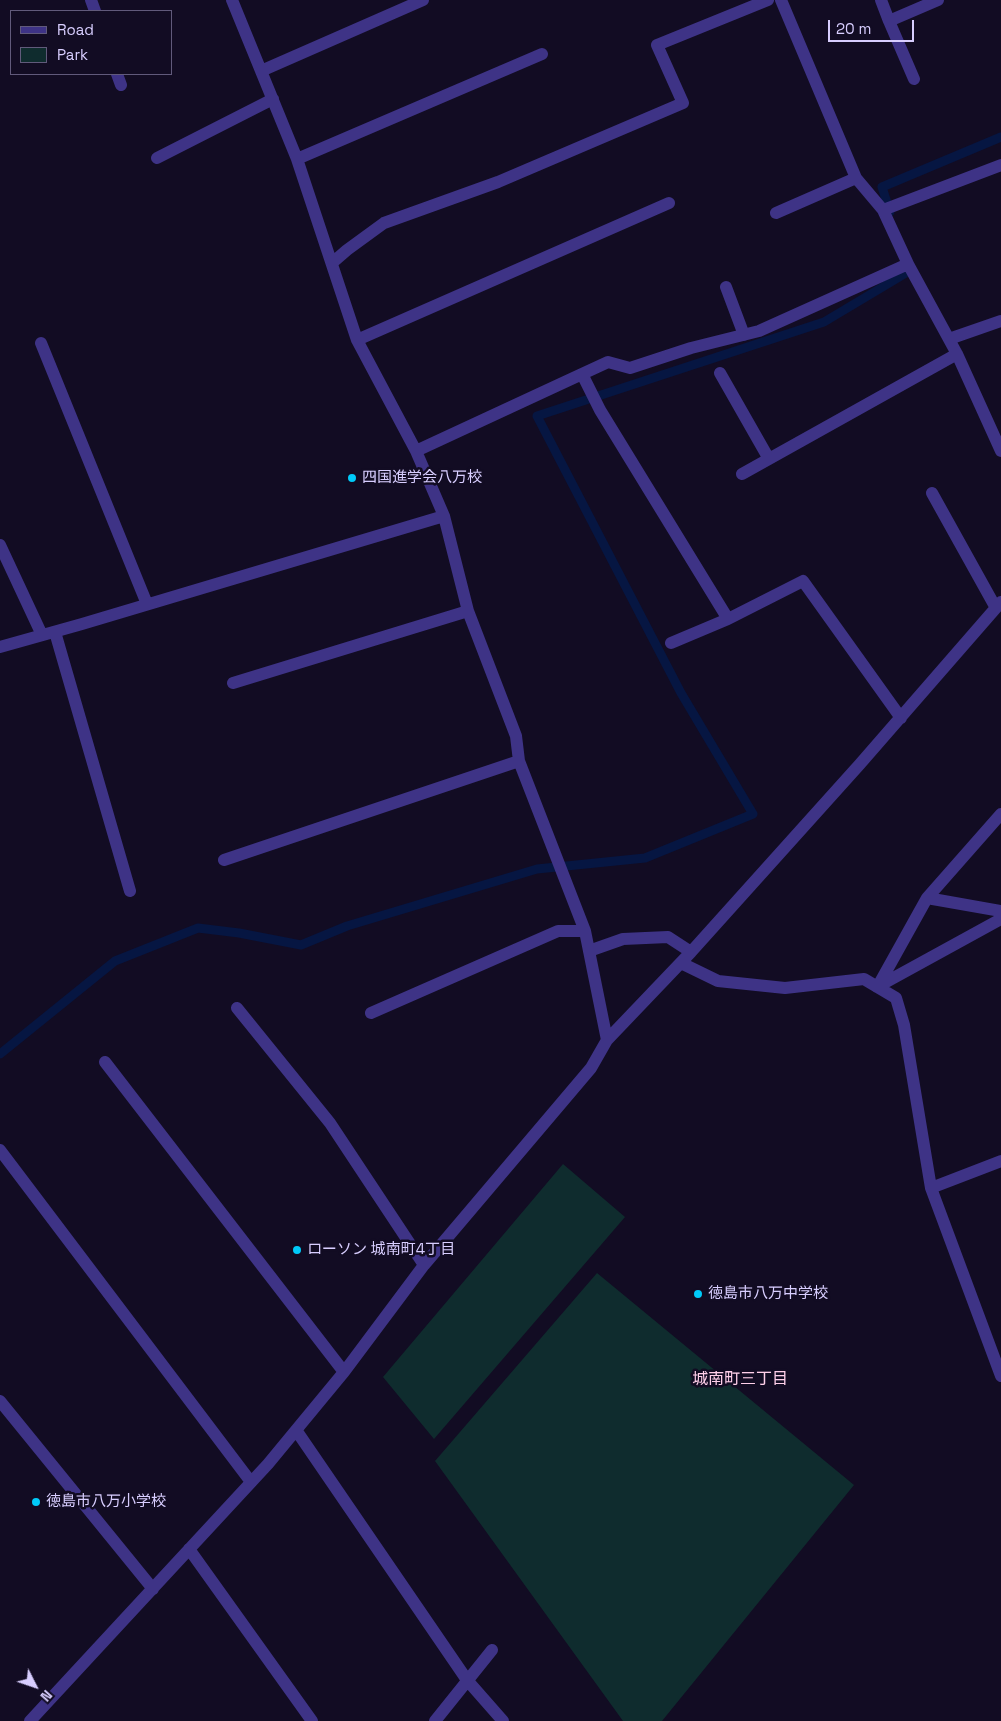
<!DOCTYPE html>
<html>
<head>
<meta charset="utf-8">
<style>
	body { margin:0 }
	#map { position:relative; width:1001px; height:1721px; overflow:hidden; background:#120c23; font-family:"Space Grotesk",sans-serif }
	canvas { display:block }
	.legend { position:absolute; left:10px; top:10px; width:162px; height:65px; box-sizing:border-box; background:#120c23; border:1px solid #615a7b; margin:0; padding:6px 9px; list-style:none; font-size:15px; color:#d8ceff }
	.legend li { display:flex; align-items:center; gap:10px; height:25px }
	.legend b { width:25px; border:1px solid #615a7b }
	.north { position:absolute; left:10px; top:1661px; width:50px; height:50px; -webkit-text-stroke:4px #120c23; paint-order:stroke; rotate:131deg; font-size:14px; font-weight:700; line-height:20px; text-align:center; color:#d8ceff }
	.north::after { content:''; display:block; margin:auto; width:18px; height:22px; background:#d8ceff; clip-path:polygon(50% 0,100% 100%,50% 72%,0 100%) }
	.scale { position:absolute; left:828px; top:20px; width:86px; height:22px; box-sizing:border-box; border:2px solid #d8ceff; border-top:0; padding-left:6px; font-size:15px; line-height:18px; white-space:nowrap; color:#d8ceff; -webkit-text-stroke:4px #120c23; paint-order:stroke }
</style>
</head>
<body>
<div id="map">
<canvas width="1001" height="1721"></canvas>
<ul class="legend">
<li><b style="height:6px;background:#3e3386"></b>Road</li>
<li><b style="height:14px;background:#0f2c2e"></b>Park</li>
</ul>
<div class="north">N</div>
<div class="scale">20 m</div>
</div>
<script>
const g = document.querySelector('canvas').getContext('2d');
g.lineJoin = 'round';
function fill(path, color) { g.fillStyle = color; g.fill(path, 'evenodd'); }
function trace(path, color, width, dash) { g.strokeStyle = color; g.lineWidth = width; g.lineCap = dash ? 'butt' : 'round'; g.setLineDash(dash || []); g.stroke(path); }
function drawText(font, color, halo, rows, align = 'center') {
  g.font = font + ' "Space Grotesk","Noto Sans JP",sans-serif'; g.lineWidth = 5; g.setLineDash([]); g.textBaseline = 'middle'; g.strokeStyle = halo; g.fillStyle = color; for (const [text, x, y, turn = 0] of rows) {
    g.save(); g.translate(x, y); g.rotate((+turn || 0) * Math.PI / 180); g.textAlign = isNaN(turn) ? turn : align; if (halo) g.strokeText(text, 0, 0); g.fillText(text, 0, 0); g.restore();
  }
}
const green = new Path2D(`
	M563,1164L625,1217L434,1439L383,1377Z
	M597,1273L854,1485L662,1721H623L435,1461Z`);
const stream = new Path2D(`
	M890,212L882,187L1001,137
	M0,1054L115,961L198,928L239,933L301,945L347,926L537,869L645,858L753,814L681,693L537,416L824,322L906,273L907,262`);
const minor = new Path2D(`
	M91,0L95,11
	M232,0L297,159L357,340L416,451L444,516L468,611L516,736L519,761L585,931L607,1040
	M781,0L856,178L883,210L908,264L957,354L1001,451
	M881,0L889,21L938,0
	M889,21L914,79
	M261,71L423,0
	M117,74L121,85
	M157,158L273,99
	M297,159L542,54
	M883,210L1001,165
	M776,213L856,178
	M332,263L347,250L384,223L498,182L683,103L657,45L768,0
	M726,287L744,335
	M949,339L1001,321
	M357,340L669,203
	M41,343L147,604
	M720,373L769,459
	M582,374L608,362L630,368L691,348L759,331L908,264
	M416,451L582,374L600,410L728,619L803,581L901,718
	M742,474L957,354
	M932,493L996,608
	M0,545L42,635
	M55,632L130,891
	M671,643L728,619
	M0,647L82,624L444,516
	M233,683L468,611
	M1001,814L927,898L1001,911
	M224,860L519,761
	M589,951L623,939L668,937L691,952
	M681,963L718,981L785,988L864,979L896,998L904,1025L931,1188L1001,1376
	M878,986L927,898
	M877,987L1001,919
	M237,1008L330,1123L424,1265
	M371,1013L558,931H585
	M105,1062L344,1372
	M0,1150L251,1482
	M931,1188L1001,1161
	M0,1401L153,1589
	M296,1430L467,1680L503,1721
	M189,1549L312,1721
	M30,1721L268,1464L344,1372L424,1265L591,1068L607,1040L691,952L860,764L1001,602
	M435,1721L492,1650`);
const markers = [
	[352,478,5,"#00caf9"],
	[297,1250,5,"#00caf9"],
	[698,1294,5,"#00caf9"],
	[36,1502,5,"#00caf9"]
];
const poiNames = [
	["四国進学会八万校",362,478],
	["ローソン 城南町4丁目",307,1250],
	["徳島市八万中学校",708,1294],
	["徳島市八万小学校",46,1502]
];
const neighbourhoodNames = [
	["城南町三丁目",740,1380]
];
fill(green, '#0f2c2e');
trace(stream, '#061642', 9);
trace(minor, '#3e3386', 12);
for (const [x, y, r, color] of markers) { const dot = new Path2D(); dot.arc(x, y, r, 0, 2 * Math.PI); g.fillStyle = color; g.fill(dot); trace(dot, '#120c23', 2); }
drawText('15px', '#d8ceff', '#120c23', poiNames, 'left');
drawText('16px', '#ffd0ea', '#120c23', neighbourhoodNames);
</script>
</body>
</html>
